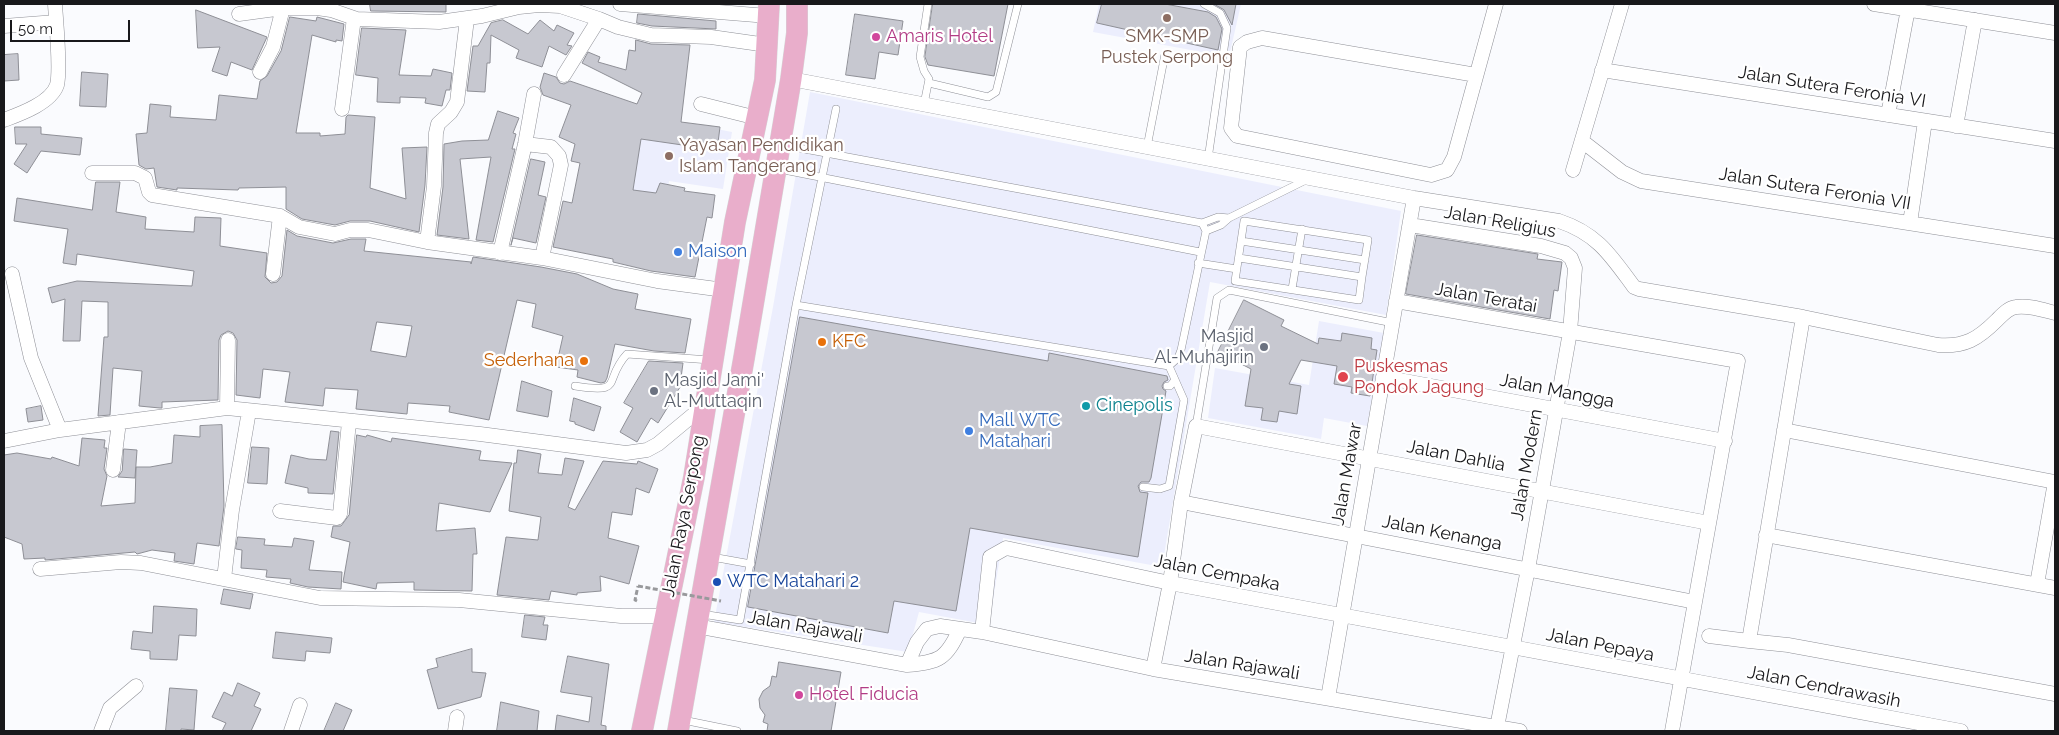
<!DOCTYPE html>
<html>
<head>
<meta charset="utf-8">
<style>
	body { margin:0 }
	#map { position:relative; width:2059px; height:735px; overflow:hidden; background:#fafbfe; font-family:Raleway,sans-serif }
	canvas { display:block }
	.frame { position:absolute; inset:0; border:5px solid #18181b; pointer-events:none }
	.scale { position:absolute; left:10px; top:20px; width:120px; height:22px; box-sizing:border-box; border:2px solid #18181b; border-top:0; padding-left:6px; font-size:15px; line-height:18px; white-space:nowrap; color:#18181b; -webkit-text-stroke:4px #fff; paint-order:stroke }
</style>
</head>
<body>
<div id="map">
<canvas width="2059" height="735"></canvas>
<div class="frame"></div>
<div class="scale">50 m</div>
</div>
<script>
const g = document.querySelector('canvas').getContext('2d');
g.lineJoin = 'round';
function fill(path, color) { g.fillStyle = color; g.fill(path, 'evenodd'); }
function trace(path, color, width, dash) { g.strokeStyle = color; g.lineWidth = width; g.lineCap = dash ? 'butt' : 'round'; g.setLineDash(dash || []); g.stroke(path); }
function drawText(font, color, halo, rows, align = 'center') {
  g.font = font + ' Raleway,sans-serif'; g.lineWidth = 4.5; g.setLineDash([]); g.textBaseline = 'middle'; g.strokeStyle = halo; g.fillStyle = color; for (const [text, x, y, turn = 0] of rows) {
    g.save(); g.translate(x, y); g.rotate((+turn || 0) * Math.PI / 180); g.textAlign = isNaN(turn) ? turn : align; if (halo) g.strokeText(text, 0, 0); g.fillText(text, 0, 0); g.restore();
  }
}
const built = new Path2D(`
	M1099,4H1241L1229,57L1093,32Z
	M810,92L1401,211L1386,315L1210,282L1162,567L1003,538L989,625L919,612L908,652L714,622L773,307Z
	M619,110L732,132L723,189L669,181L662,226L597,214Z
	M1319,321L1384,333L1367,426L1324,418L1321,439L1208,418L1215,368L1309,385Z`);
const building = new Path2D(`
	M370,4H446V12L371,11Z
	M933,4H1008L994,76L928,65L925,57Z
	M1102,4H1165L1208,12L1216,17L1222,29L1218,50L1097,23Z
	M1214,4H1236L1232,25L1224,10Z
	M196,10L267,37L252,70L231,62L227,76L212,71L220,47L198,48Z
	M638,14L716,21V29L652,26L637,23Z
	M855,14L903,21L898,55L879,52L875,79L846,75Z
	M290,17L316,21L317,17L344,24L342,41L336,40V42L312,35L296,133H320V136L345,134L346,117L348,115L375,117L370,188L406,199L402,148L427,147L425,185L419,232L370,221H350L335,225L302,219L286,209V187L239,188L238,190L177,188V190L157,187L154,168L146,169L139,165L136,134L147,133L150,104L171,106L170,117L216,120L219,95L257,99L260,81L267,76L281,51Z
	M503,20L528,34L540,20L554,31L557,25L574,33L567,45L572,46L566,55L549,46L542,67L516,58L519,50L491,35L490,63H487L485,92L467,91L473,46H478L491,23Z
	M362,28L406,30L399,75L431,76L433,69L452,73L450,90H446L442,106L425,103L426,98L400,97V103L377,102L378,78L356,75Z
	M636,40L651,44L690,45L681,122L720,127L717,150L641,139L633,190L656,193L660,183L685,188L684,191L715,195L712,218L707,217L695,277L651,271L613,262V259L553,247L563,201L572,203L580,163L571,161L575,144L559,137L571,105L543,95L540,87L544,73L556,77L560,83L564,84L570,81L637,104L642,93L582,63L588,52L600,57L598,62L626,70L629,50L635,51Z
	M18,54L19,80L4,81V55Z
	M82,72L108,74L106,107L80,106Z
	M498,111L519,118L513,133L516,134L512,149H515L493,242L476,240L491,157L460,159L469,239L437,235L443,187L444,144L462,141L488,140Z
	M15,127H41V134L82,138L80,155L41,151L27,173L14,164L27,144H16Z
	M531,159L545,162L538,195L546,197L536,243L513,238L511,245Z
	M96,182H120L116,212L146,217L145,229L194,232L195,217L221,218L220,246L267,253L265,277L271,283L277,282L282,276L287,230L297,236L333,243L351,239H366L364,251L471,262V264L473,257L541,267L577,274L613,289L638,294L635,309L691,319L685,353L654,351L615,344L607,378L605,382L601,383L577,377L578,370L556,367L563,336L532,327L536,304L517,300L489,420L449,412L450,406L408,403L407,414L356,409L358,390L325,388L323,406L285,402L290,372L263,369L260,398L236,395L237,340L233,333L228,331L221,335L219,340L218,400L162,402V408H160L139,406L142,371L113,368L110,415L98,416L104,337H108V302L82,301L80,341H63L65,299L52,303L48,288L77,281L192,286L194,271L77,254L76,265L63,263L68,229L14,221L17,198L92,210ZM377,322L412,326L406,357L371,351Z
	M1417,235L1538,254L1537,259L1562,262L1558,291L1554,290L1550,319L1406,294Z
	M1244,300L1284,320L1281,326L1318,344L1319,338L1341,341L1342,333L1372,338L1371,349L1377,350L1370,396L1351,393L1352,387L1334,384L1337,366L1301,360L1289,384L1301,386L1297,414L1279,411L1277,422L1261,420L1263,408L1245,406L1251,369L1218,352Z
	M800,317L1048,361L1049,353L1167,376L1168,380L1164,382L1162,386L1163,389L1166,391L1151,478L1149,482H1141L1138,486L1140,492L1148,493L1138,557L970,528L956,611L894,601L888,633L748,607Z
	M649,361L683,363L681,378L685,379L658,423L651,418L637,442L620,432L633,408L624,403Z
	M522,381L552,391L548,417L517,411Z
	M574,398L601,407L594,431L575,424V422L570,421Z
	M41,406L43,420L28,422L26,409Z
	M222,425L224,506L219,546L197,543L194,564L174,561L175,553L152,550L137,554L135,552L45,560V558L24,559L22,544L4,537V455L17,453L51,459L52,457L79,466L82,438L105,440L104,448H107L104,469L107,476L101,506L135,503L136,467H150L172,463L174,435L200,437V426Z
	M331,431L339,432L333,494L308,493V488L285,483L291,455L309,459L326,460Z
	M357,435L366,437L367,435L391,442L392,438L481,451L479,460L512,463L490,512L439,503L436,531L475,528L477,554H473L472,591L414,590V582L377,583L376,589L343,582L350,542L331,537L333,526H341L349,515Z
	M252,447L269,448L267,484L248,483Z
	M124,449L137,450L135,478L118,477L122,471Z
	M518,450L541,454L538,473L562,475L565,458L584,461L568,507L575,510L603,461L637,464L638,461L658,469L649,493L636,488L632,515L612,512L608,538L639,546L629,584L600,576L601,591L577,593V595L551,591L549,600L497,595L506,537L538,540L541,517L509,511L514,463H516Z
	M238,537L265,539L264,545L292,547L294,538L314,541L309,570L342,572L341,589L308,587L290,583L291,579L266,577L267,570L241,568L242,550L236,549Z
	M224,589L253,594L250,609L221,604Z
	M154,606L197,609L196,636L179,635L177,660L150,659V651L131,649L133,631L152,633Z
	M525,615L545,617L543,625H548L546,640L522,637Z
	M276,632L332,638L330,653L306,651L305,661L273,658Z
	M472,649V672L486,673L481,697L438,709L427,670L438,667L436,659Z
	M568,656L609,664L601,725L606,726V731H555L557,715L589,722L592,697L561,692Z
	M779,662L841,672L831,731H767L768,724L763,722L765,715L760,708L759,699L763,691L770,686L772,676L776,677Z
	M238,683L260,693L254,706L261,709L251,731H222L226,723L212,717L224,692L232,696Z
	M170,688L197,690L194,730L181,729V731H166Z
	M501,702L539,711L537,731H497Z
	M336,703L352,710L343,731H324Z`);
const path = new Path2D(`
	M637,601L635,600L638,586`);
const lane = new Path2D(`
	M1204,4L1220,13L1227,28L1208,159
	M929,83L988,97L996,92L1018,4
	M924,104L929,79L924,71L920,57L928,4
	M783,145L1202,223L1218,217L1229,218
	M1147,147L1165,54
	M779,169L1200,252
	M1206,231L1221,225L1229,218L1308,179
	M1241,241L1235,281L1359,300L1362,277
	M1239,258L1362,277L1368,240L1244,221L1241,241L1365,260
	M1198,263L1237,269
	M1292,289L1302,229
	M796,305L1169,366
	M1169,366L1178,358L1181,350L1206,231L1202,223
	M575,386C626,394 602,381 627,354L710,360
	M1167,386H1170L1175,380
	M1196,426L1217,298L1229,290L1393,323
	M1143,487L1160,489L1169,486L1184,400L1169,366
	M712,557L751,564
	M702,614L740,620L796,305L836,109
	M683,720L737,731`);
const street = new Path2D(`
	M620,4L768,16
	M1874,4L2055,33
	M239,14L283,8H317L331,10L357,19L439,22L482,16L519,7L539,5L560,6L599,19L618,27L651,35L711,37L767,45
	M4,26L56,22
	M1602,70L2055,141
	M260,72L273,47L283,8
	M564,75L599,19
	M1476,75L1262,38L1247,42L1240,47L1231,128L1237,136L1431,175L1447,170L1454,157L1496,4
	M791,79L1414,198L1559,221C1598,234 1611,256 1634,287L1639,289L1803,317L1938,345C1965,347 1978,339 1997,320C2002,315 2008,308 2016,307C2029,305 2043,310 2055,313
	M701,104L757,118
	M342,109L354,18
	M1888,115L1908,9
	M4,120C20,114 51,103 57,85C61,69 56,22 55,4
	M1956,126L1975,20
	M1582,141L1622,172L1641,181L2055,246
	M525,144L551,147L559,156L561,165L542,258
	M1573,170L1622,4
	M92,173H135L145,178L149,192L152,195L280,216L299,227L335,234L350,230H368L427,242L542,258L657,281L724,290
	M1910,223L1925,121
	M1410,225L1541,246L1565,253L1571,258L1575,268L1570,332L1528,569L1497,727
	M427,242L434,186L436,133L438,124L451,112L457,102L467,19
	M500,253L525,144L534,94
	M12,274L31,358L60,430
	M273,274L280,216
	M1396,301L1738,361L1672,731
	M1803,317L1749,641L1788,645L2055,694
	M1383,377L1725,441
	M227,408L228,340
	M1784,430L2055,482
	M4,441L60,430L227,408L480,434L626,453L647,450L658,444L705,405
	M113,470L119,422
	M1181,502L1695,602
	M280,511L337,518L340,514L349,422
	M1766,535L2055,588
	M40,569L121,562L141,563L320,598L459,600L621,616H666
	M224,579L232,510L249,411
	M2037,584L2055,482
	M696,626L907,665C940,662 946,659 960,629
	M982,632L990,557L1006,548L1170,583L1961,731
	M1709,636L1749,641
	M907,665L917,642L927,629L940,626L982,632L1153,669L1520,731
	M1153,669L1170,583L1181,502L1196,426L1709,523
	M1328,698L1414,198
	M101,731L110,708L136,686
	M291,731L300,705
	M455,731L457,717`);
const primary = new Path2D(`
	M642,731L694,477L735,222L765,80L769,4
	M678,731L744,358L791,79L797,33V4`);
const pathBridge = new Path2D(`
	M638,586L721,601`);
const markers = [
	[1167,18,5,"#8d6e63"],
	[876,37,5,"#d1479c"],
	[669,156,5,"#8d6e63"],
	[678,252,5,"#3f7fe0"],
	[822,342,5,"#e8710a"],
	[1264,347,5,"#6b7280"],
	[584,361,5,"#e8710a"],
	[1343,377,6,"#e0444e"],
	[654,391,5,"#6b7280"],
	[1086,406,5,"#0f9aa8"],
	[969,431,5,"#3f7fe0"],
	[717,582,5,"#1a4fb4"],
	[799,695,5,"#d1479c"]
];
const hotelNames = [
	["Amaris Hotel",886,37],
	["Hotel Fiducia",809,695]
];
const educationNames = [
	["SMK-SMP",1167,37],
	["Pustek Serpong",1167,58],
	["Yayasan Pendidikan",679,146,"left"],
	["Islam Tangerang",679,167,"left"]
];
const streetNames = [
	["Jalan Sutera Feronia VI",1832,87,9],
	["Jalan Sutera Feronia VII",1815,189,9],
	["Jalan Religius",1500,222,10],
	["Jalan Teratai",1486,298,10],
	["Jalan Mangga",1557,391,11],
	["Jalan Dahlia",1456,456,11],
	["Jalan Modern",1527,465,-80],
	["Jalan Mawar",1347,474,-80],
	["Jalan Raya Serpong",684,516,-79],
	["Jalan Kenanga",1442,533,11],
	["Jalan Cempaka",1217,573,11],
	["Jalan Rajawali",805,627,10],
	["Jalan Pepaya",1600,645,11],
	["Jalan Rajawali",1242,665,9],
	["Jalan Cendrawasih",1824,687,11]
];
const shopNames = [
	["Maison",688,252],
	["Mall WTC",979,421],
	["Matahari",979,442]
];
const worshipNames = [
	["Masjid",1254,337],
	["Al-Muhajirin",1254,358],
	["Masjid Jami'",664,381,"left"],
	["Al-Muttaqin",664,402,"left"]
];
const foodNames = [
	["KFC",832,342],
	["Sederhana",574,361,"right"]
];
const healthNames = [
	["Puskesmas",1354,367],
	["Pondok Jagung",1354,388]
];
const cultureNames = [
	["Cinepolis",1096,406]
];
const transitNames = [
	["WTC Matahari 2",727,582]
];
fill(built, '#eceefd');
fill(building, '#c7c8d0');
trace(building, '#8e8f96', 1);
trace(lane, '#8f9097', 8);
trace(street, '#8f9097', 15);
trace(primary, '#d5d5d6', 22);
trace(path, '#98999c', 3, [5, 2.5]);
trace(lane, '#fff', 7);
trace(street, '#fff', 14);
trace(primary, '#e9aecb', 21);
trace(pathBridge, '#98999c', 3, [5, 2.5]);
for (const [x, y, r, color] of markers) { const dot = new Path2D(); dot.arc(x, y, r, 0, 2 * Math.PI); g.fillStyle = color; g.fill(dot); trace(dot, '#fff', 2); }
drawText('18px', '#b23c85', '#fff', hotelNames, 'left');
drawText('18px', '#785e54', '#fff', educationNames);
drawText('18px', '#18181b', '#fff', streetNames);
drawText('18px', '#366cbe', '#fff', shopNames, 'left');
drawText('18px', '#5b616d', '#fff', worshipNames, 'right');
drawText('18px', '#c56008', '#fff', foodNames, 'left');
drawText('18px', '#be3a42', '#fff', healthNames, 'left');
drawText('18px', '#0d838f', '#fff', cultureNames, 'left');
drawText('18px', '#164399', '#fff', transitNames, 'left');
</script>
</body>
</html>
